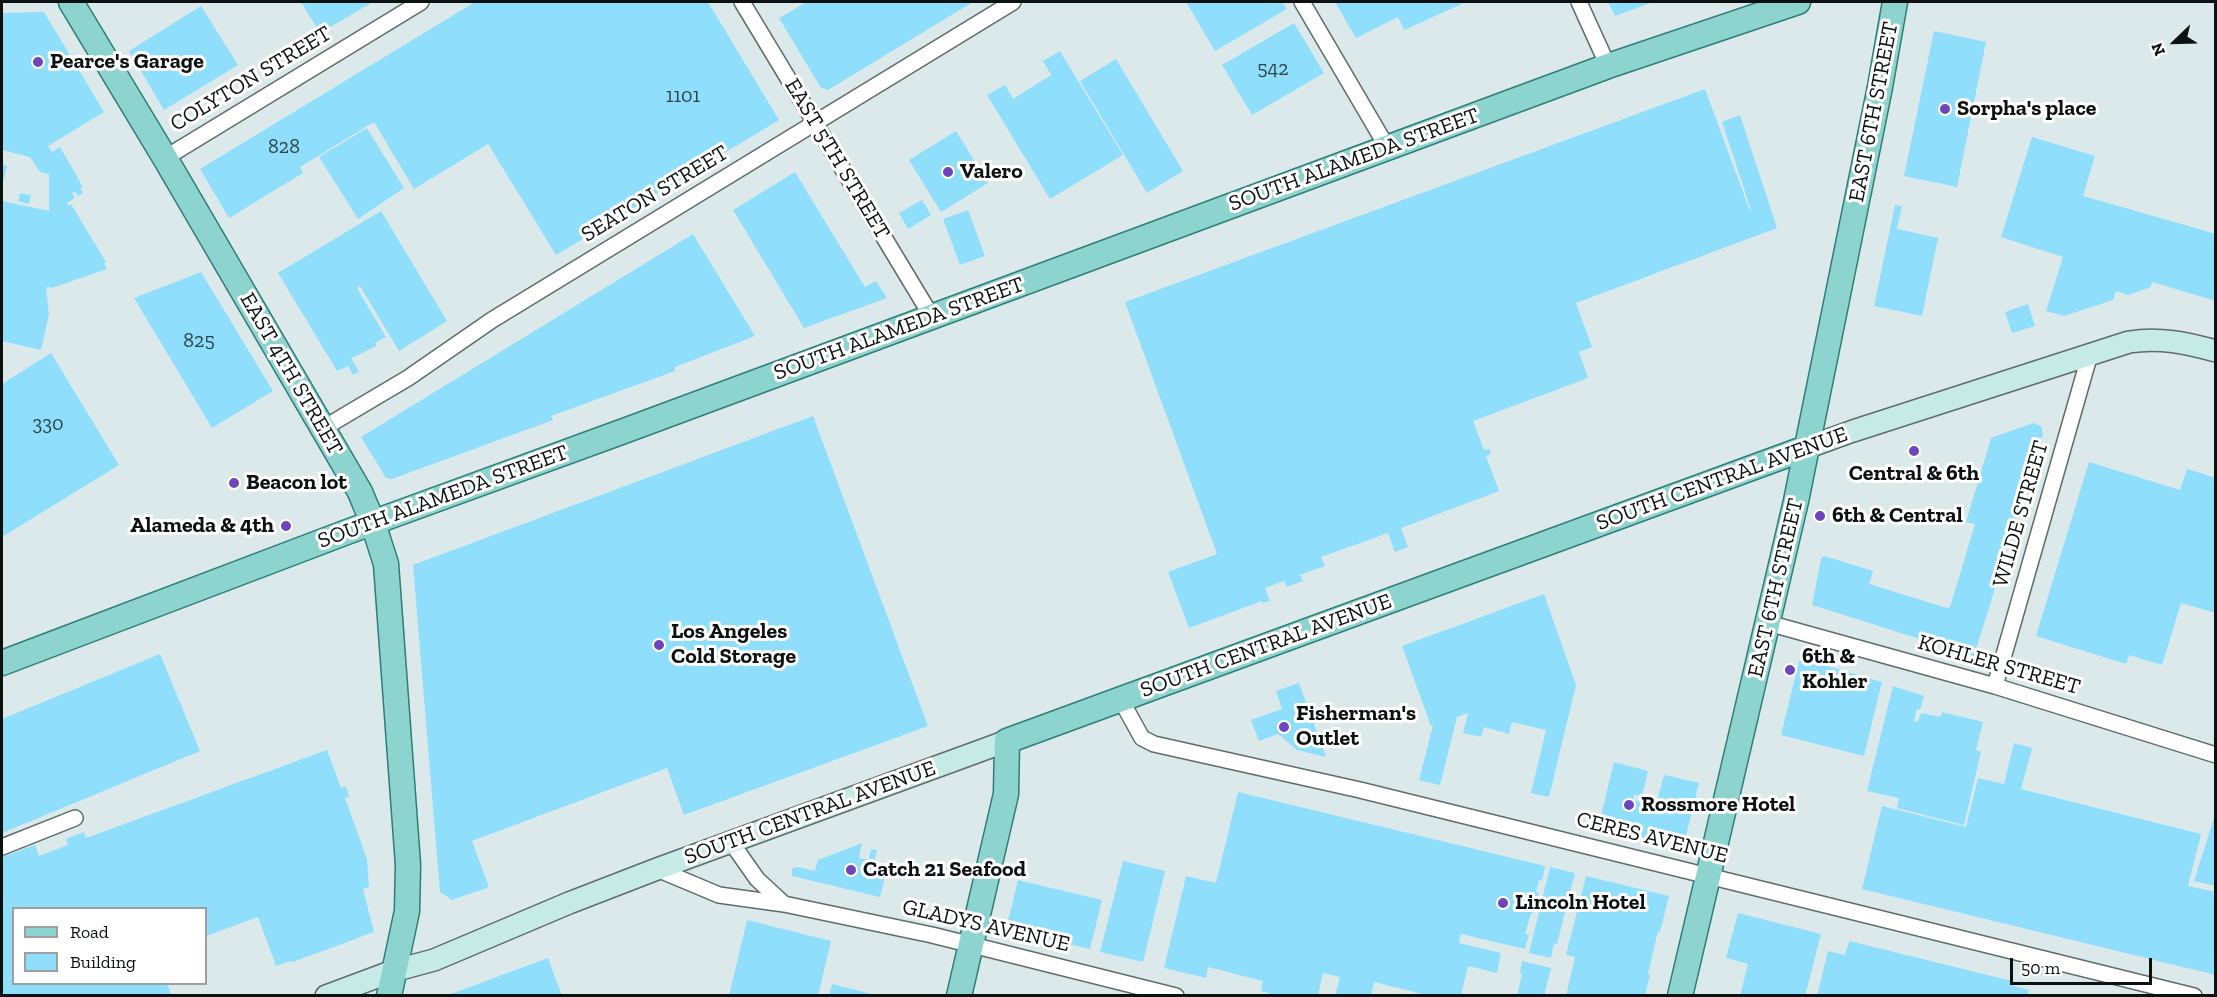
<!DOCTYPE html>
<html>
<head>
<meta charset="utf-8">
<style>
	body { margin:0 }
	#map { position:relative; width:2217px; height:997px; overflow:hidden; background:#dce9eb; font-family:"Zilla Slab",serif }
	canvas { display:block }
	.frame { position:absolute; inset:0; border:3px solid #0c1111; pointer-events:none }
	.legend { position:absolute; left:12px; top:907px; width:195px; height:78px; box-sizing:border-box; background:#fff; border:2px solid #9ea0a0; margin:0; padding:8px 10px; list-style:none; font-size:18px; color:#0c1111 }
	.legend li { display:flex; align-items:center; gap:12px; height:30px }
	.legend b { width:30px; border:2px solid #9ea0a0 }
	.north { position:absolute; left:2145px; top:12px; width:60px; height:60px; -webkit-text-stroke:4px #fff; paint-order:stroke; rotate:247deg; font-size:16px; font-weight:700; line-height:24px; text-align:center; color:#0c1111 }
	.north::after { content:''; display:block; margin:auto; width:21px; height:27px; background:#0c1111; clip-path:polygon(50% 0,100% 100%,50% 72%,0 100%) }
	.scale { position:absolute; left:2010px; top:958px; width:142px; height:27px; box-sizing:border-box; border:3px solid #0c1111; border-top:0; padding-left:8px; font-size:18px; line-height:21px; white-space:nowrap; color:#0c1111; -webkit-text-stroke:4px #fff; paint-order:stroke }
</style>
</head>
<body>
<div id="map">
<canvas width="2217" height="997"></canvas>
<div class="frame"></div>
<ul class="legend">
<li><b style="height:8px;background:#8ed4ce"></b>Road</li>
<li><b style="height:16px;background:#8fdffc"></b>Building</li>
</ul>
<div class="north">N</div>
<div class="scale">50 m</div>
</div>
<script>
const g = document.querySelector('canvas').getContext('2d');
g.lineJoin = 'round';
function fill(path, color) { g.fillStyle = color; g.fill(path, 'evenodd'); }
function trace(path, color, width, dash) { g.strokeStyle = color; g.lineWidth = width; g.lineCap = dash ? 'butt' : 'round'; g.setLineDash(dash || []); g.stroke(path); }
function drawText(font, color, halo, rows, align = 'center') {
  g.font = font + ' "Zilla Slab",serif'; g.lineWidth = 6; g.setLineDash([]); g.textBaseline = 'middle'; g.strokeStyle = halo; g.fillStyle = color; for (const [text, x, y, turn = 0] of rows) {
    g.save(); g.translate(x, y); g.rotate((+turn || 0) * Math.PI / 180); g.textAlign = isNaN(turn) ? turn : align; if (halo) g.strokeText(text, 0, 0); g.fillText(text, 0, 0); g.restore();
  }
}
const building = new Path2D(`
	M301,2H373L320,33Z
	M475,2H708L779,120L556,255L488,144L414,189L374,122L300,167L303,173L229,218L200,169Z
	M807,2H973L828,90L821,88L779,18Z
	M1186,2H1282L1287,9L1215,51Z
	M1335,2H1466L1404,30L1398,17L1356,38Z
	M1608,2H1653L1615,16Z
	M201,6L238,65L164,110L129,51Z
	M44,12L104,112L48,146L52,152L60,147L83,187L80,188L83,193L78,196L75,192L72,193L75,198L67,203L69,206L71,204L106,262L104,263L107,269L52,288L46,287L49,314L41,350L2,341V201L49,211V174L40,172L30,157L2,150V13Z
	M1294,23L1324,73L1252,115L1222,65Z
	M1934,31L1986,42L1957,187L1904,176Z
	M1060,51L1123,155L1050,199L987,95L1005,85L1013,99L1051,75L1043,61Z
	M1116,59L1183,171L1147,193L1080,81Z
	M1705,89L1750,211L1751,210L1722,122L1740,115L1777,228L1576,303L1592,347L1579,352L1588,378L1473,421L1484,450L1489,449L1491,454L1486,456L1499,491L1401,528L1408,547L1395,552L1388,533L1321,557L1325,566L1300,575L1303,581L1287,587L1284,581L1265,588L1270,601L1263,603L1262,601L1189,628L1168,572L1217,554L1125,302Z
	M367,128L404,188L358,219L319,157Z
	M956,131L988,183L941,212L909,160Z
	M2032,137L2095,156L2083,196L2216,234V301L2152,282L2151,287L2128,295L2116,291L2113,300L2064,316L2046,311L2063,257L2001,237Z
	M2,164L7,166L2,186Z
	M795,172L865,287L876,281L887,298L804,328L733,210Z
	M20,193L31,195L29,204L18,201Z
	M922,200L931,215L908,229L899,213Z
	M1895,205L1902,206L1897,229L1938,238L1922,316L1874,306Z
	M968,210L985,256L960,265L943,219Z
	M381,211L447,321L399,351L360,286L357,288L386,337L375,343L377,346L351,358L359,372L353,375L348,366L337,371L278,273Z
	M693,234L755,336L675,367V371L551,416L553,420L392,479L386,478L361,437Z
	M201,272L273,391L212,428L134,298Z
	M2028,304L2035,326L2012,333L2005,312Z
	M51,353L119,465L2,537V384Z
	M813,416L928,726L684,815L667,768L472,841L489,887L452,900L440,892L413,565Z
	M2033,423L2041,426L2043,434L1974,656L1812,605L1821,559L1824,556L1873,571L1869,584L1947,608L1950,607L1975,524L1966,522L1991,438Z
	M2089,462L2180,490L2187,469L2216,478V613L2181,603L2162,665L2129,655L2126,664L2036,636Z
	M1544,594L1576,685L1549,797L1531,793L1546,730L1512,722L1509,734L1484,727L1481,737L1463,733L1468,713L1457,717L1440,785L1419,780L1433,725L1431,726L1402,646Z
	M160,654L200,751L2,833V719Z
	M1800,658L1882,682L1864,756L1781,735Z
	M1299,683L1326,757L1297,750L1278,734L1259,741L1251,720L1282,709L1276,691Z
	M1893,686L1924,696L1920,710L1917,709L1914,721L1918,722L1921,713L1941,717L1942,712L1983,722L1976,750L1981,752L1964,825L1897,808L1899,798L1867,791Z
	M2014,743L2032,748L2021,789L2201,834L2188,886L2216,892V975L1862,889L1882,806L1966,827L1978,778L2004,784Z
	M327,750L341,788L346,786L349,797L345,798L367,859L369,887L363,889L374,932L293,962L290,961L276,966L258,917L206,936V908H14V984H167L172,996H2V857L35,845L39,856L68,845L66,839L84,832L86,838Z
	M1614,762L1648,771L1642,796L1634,795L1633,800L1664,807L1665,802L1657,801L1664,775L1699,783L1683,848L1598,828Z
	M1238,792L1545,866L1542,881L1539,880L1536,892L1539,893L1533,913H1531L1525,934L1529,935L1525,949L1461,934L1459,943L1501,953L1497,973L1468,966L1461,996H1430L1374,982L1371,996H1335L1340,977L1323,973L1318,996H1278L1261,991L1263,981L1208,967L1206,978L1164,968L1186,876L1216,883Z
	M2215,815H2216V886L2194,881Z
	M862,843L859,858L869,860L871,849L877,850L874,865L887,868L880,897L792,876V868L798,867L815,871L818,860Z
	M1123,861L1165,871L1143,962L1100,952Z
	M1550,867L1575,873L1557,944L1554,943L1551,958L1529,953Z
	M1586,876L1669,896L1660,932L1658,931L1648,974L1650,975L1645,996H1566L1575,957L1566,955Z
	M1018,880L1102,900L1090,949L1006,929Z
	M1738,913L1821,934L1805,996H1740L1748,964L1726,958Z
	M747,920L831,941L818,996H729Z
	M1849,941L2012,981L2011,985L2029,990L2027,996H1817L1828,951L1845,955Z
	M548,958L562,996H448V995Z
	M1522,961L1551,968L1544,996H1517L1522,973H1520Z
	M832,984L876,995V996H829Z`);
const street = new Path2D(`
	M742,2L932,317
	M1302,2L1387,147
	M1579,2L1608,66
	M165,158L421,2
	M322,429L408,378L492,320L1013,2
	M1768,623L1995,686L2216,755
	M1995,686L2090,354
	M1121,700L1142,738L1154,744L1360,790L2194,996
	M731,842L757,879L784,904
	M2,847L75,818
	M657,869L719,895L784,904L932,935L1176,996`);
const secondary = new Path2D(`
	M1806,448L1853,431L2129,342C2160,337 2186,343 2216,351
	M326,996L393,971L434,960L569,903L657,869L1007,741`);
const primary = new Path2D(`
	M71,2L165,158L360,492L373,523L386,564L408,865L407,911L389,996
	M2,663L347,532L624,431L1500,106L1608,66L1798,2
	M959,996L1006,794L1007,741L1806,448
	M1680,996L1796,501L1880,87L1895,2`);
const markers = [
	[38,62,6,"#6e45bd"],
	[1945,109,6,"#6e45bd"],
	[948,172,6,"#6e45bd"],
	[1914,451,6,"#6e45bd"],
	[234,483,6,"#6e45bd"],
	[1820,516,6,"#6e45bd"],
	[286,526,6,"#6e45bd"],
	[659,645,6,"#6e45bd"],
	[1790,670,6,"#6e45bd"],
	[1284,727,6,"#6e45bd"],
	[1629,805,6,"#6e45bd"],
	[851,870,6,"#6e45bd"],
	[1503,903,6,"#6e45bd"]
];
const numberNames = [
	["542",1273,69],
	["1101",683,96],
	["828",284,147],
	["825",199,341],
	["330",48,424]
];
const poiNames = [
	["Pearce's Garage",50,62],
	["Sorpha's place",1957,109],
	["Valero",960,172],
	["Central & 6th",1914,474,"center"],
	["Beacon lot",246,483],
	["6th & Central",1832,516],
	["Alameda & 4th",274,526,"right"],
	["Los Angeles",671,632],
	["Cold Storage",671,657],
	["6th &",1802,657],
	["Kohler",1802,682],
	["Fisherman's",1296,714],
	["Outlet",1296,739],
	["Rossmore Hotel",1641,805],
	["Catch 21 Seafood",863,870],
	["Lincoln Hotel",1515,903]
];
const streetNames = [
	["COLYTON STREET",251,79,-31],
	["EAST 6TH STREET",1874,112,-79],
	["EAST 5TH STREET",837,159,59],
	["SOUTH ALAMEDA STREET",1354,160,-20],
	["SEATON STREET",655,194,-31],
	["SOUTH ALAMEDA STREET",899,329,-20],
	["EAST 4TH STREET",291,374,60],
	["SOUTH CENTRAL AVENUE",1722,479,-20],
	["SOUTH ALAMEDA STREET",443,497,-20],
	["WILDE STREET",2021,514,-74],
	["EAST 6TH STREET",1776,588,-77],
	["SOUTH CENTRAL AVENUE",1266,646,-20],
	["KOHLER STREET",1999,665,16],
	["SOUTH CENTRAL AVENUE",810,813,-20],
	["CERES AVENUE",1652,838,14],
	["GLADYS AVENUE",986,926,13]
];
fill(building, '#8fdffc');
trace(street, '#5f6b6c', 18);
trace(secondary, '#5f6b6c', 24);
trace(primary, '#2f7e76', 27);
trace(street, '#fff', 15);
trace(secondary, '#c6eae6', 21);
trace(primary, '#8ed4ce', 24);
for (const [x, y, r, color] of markers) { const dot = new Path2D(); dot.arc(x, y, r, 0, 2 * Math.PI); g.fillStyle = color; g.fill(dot); trace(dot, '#fff', 2); }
drawText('20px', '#2d444c', null, numberNames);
drawText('bold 22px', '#0c1111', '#fff', poiNames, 'left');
drawText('22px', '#0c1111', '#fff', streetNames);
</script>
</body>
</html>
